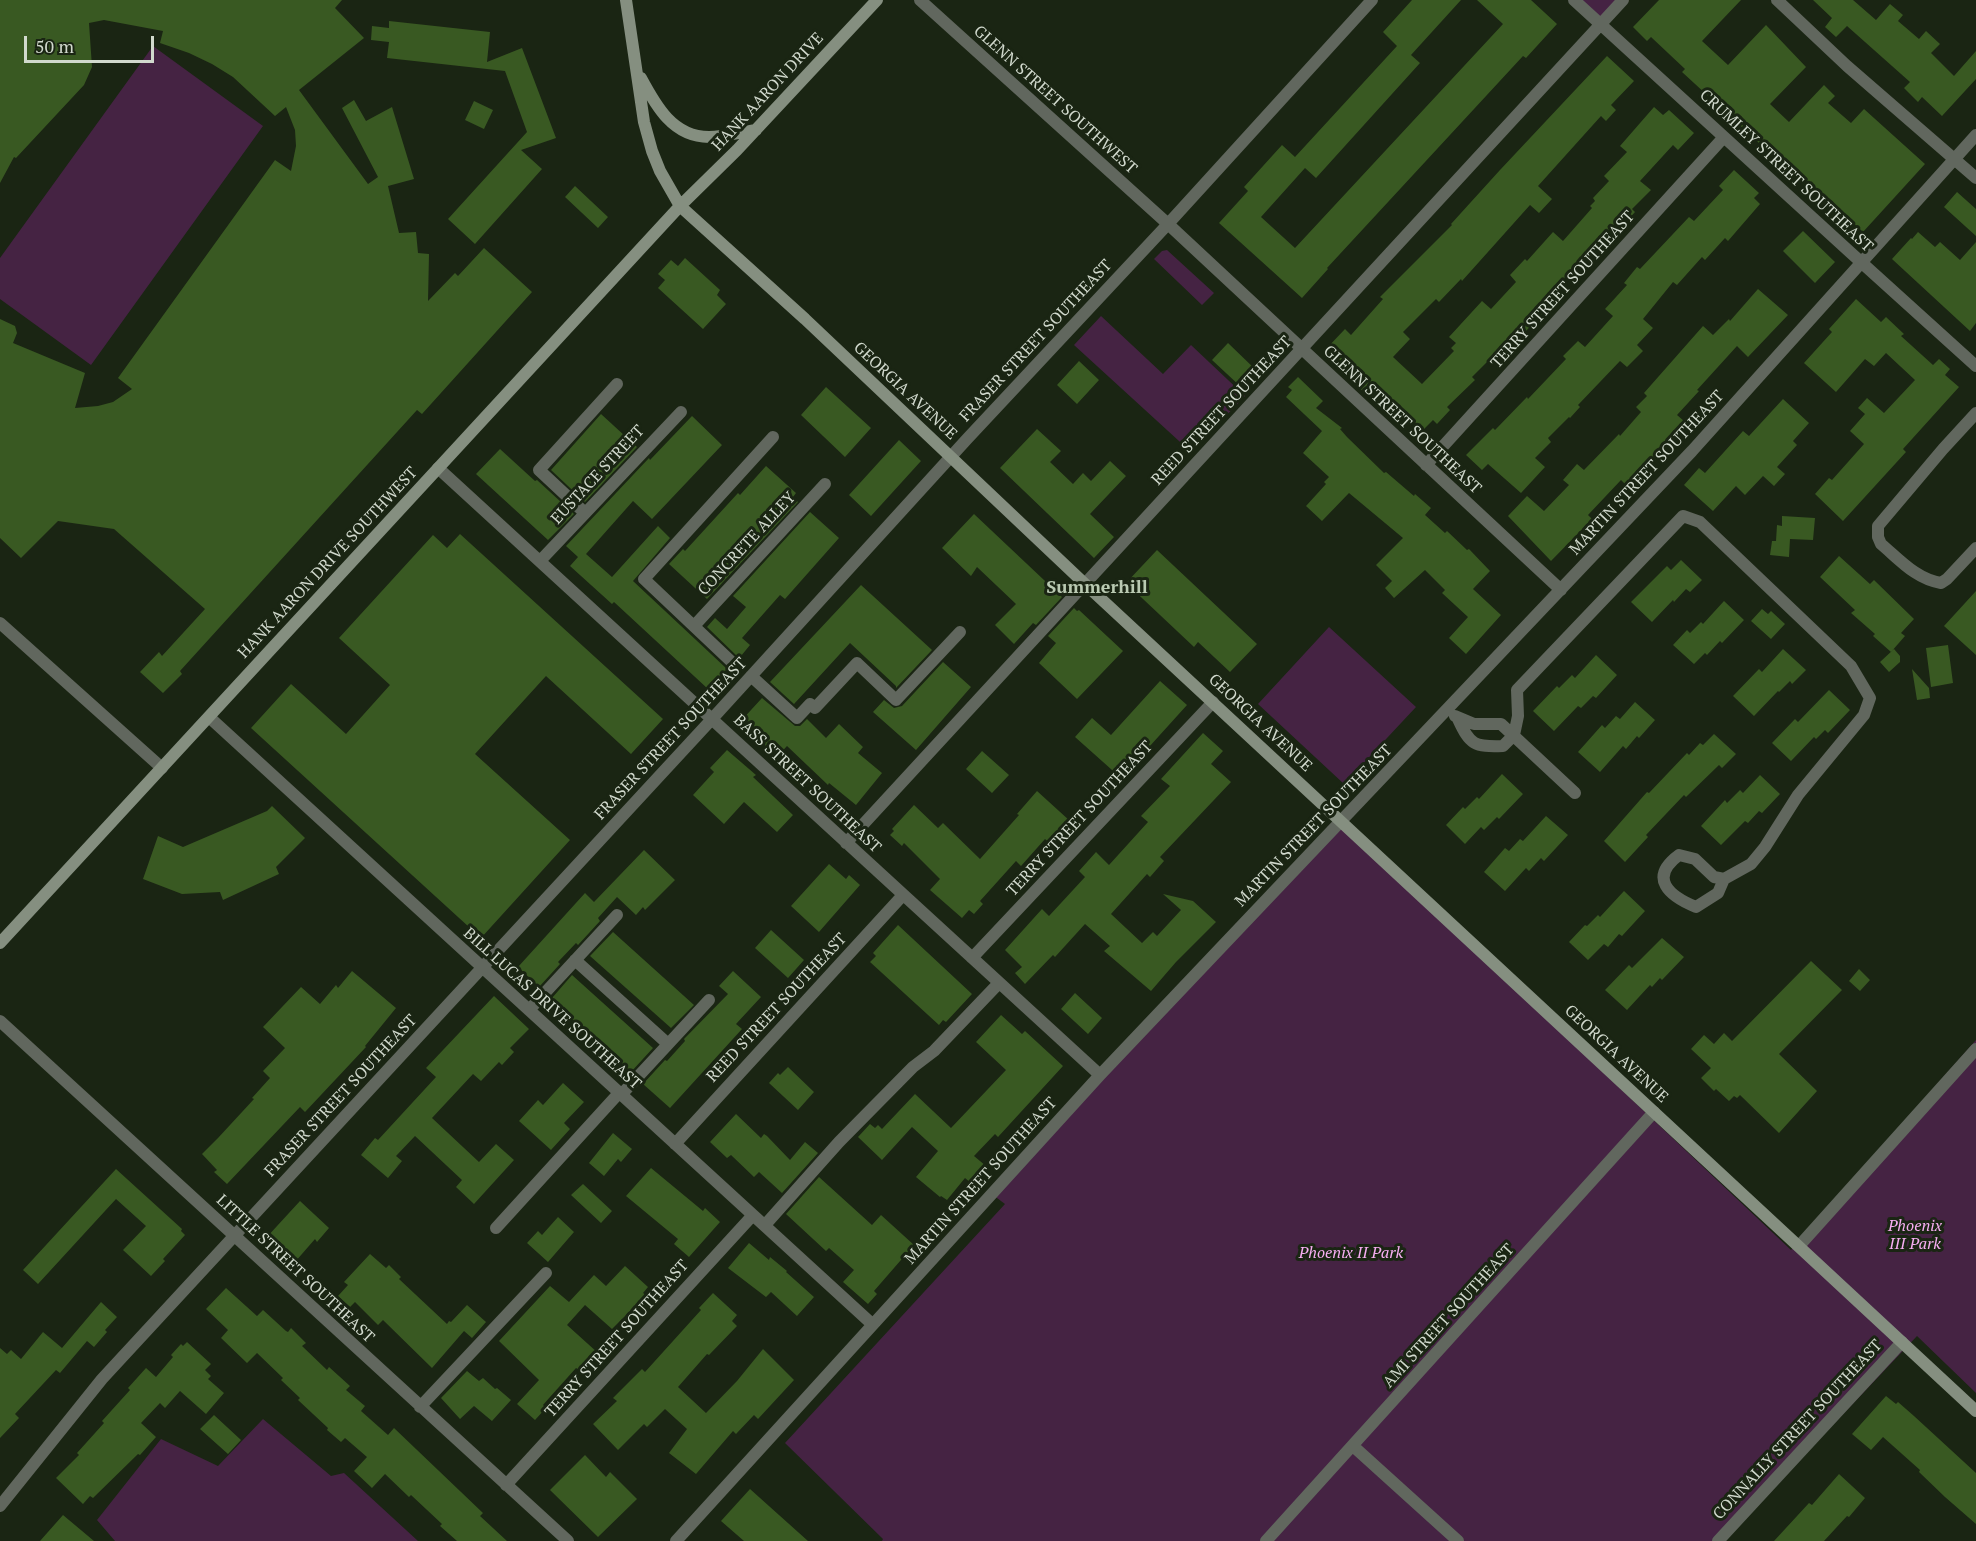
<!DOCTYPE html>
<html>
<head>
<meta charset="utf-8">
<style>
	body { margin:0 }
	#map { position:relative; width:1976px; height:1541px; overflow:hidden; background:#1a2513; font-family:"PT Serif",serif }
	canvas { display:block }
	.scale { position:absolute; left:24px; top:36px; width:130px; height:27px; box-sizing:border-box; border:3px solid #d1d9cd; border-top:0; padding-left:8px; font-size:18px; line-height:21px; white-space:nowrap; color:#d1d9cd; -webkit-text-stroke:4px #1a2513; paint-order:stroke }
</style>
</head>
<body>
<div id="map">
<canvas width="1976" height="1541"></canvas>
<div class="scale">50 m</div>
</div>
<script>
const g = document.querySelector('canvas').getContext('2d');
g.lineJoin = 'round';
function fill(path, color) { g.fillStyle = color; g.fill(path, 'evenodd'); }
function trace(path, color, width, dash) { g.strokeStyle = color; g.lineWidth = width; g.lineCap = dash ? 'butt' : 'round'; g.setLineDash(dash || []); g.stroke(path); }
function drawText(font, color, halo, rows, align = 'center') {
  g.font = font + ' "PT Serif",serif'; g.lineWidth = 6; g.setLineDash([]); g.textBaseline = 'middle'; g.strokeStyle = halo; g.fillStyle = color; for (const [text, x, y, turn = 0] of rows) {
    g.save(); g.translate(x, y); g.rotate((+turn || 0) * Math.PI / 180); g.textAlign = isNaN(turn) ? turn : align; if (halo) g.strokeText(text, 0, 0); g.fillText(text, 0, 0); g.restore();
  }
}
const green = new Path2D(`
	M1580,0H1619L1601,20Z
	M153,46L263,126L91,365L0,299V258Z
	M1167,250L1214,293L1202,305L1154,259L1162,251Z
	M1101,316L1163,374L1191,345L1245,396L1191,452L1074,345Z
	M1329,627L1416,707L1344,784L1258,704Z
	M1338,822L1791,1250L1976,1040V1393L1917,1336L1723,1541H882L883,1539L785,1443L1005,1204L993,1195Z
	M263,1419L331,1476L344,1473L418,1541H115L97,1520L161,1439L218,1466Z`);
const building = new Path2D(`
	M0,0H342L335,8L364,38L299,90L368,184L378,177L342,108L354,100L366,121L392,107L414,179L388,186L399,233L416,232L418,253L429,254L428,301L455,273L458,276L484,248L532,292L422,414L417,410L180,671L182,674L163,693L140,672L159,652L162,656L205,609L114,529L58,521L21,558L0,538V319L15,326L17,333L13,343L85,373L75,408L98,406L113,402L132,389L118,378L275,160L291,171L296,146L295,130L286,107L275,116L233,77L212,64L189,53L160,43L163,31L104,20L89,23L92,67L84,85L16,158L14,157L0,183Z
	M1412,0H1461L1411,55L1420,63L1316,178L1305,168L1261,217L1295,248L1503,24L1477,0H1531L1557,24L1526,58L1523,56L1327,268L1328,269L1302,298L1219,223L1248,191L1244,187L1282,145L1295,157L1397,46L1383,32Z
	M1659,0H1741L1702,41L1728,65L1766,25L1806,67L1770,104L1789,122L1824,85L1835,96L1828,103L1851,123L1864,109L1925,164L1863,232L1816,188L1811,192L1791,173L1789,175L1757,141L1682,72L1685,69L1651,37L1647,41L1633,27Z
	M1813,0H1853L1876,20L1890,4L1903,15L1898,21L1919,39L1926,31L1940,44L1931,53L1954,76L1976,51V79L1942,116L1922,97L1918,102L1904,88L1910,82L1847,26L1836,37L1825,27L1832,18Z
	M389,21L490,32L487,62L522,48L556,138L521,150L542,169L475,244L448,219L527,132L505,71L387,58L389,42L371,40L372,26L389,28Z
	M1607,56L1634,81L1611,105L1616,110L1606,121L1601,116L1538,186L1552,199L1539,213L1530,205L1462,281L1461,279L1439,302L1436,299L1403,332L1410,339L1393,357L1422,384L1454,351L1451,348L1456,343L1449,337L1482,301L1491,309L1516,282L1510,275L1525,259L1527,261L1553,232L1563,241L1592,208L1590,206L1595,201L1593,198L1609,181L1604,176L1627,152L1620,146L1654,107L1663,115L1669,110L1694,133L1678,150L1673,145L1640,181L1651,190L1632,209L1635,212L1624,224L1623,223L1599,251L1596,249L1550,298L1552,300L1541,311L1543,313L1526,331L1522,327L1472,377L1475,380L1447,407L1450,410L1437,424L1433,420L1423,430L1379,389L1374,395L1369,391L1366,394L1355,384L1359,380L1356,376L1326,349L1345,329L1351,335L1383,299L1380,297L1452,225L1451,224L1500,170Z
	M474,101L493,110L484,129L465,120Z
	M1734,170L1759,193L1754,198L1760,204L1728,241L1725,238L1705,260L1702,257L1677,285L1673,282L1643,319L1653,328L1637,345L1643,351L1627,367L1620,361L1578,405L1580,407L1570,418L1569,417L1548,438L1551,442L1535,458L1545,467L1521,493L1488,464L1482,470L1466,455L1493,428L1495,430L1527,397L1528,399L1566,359L1563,356L1578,341L1585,347L1613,316L1605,309L1627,285L1624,283L1637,267L1640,269L1689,217L1694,221L1723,190L1719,186Z
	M575,186L608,217L598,228L565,197Z
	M1957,192L1976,209V236L1944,207Z
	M1803,231L1835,262L1815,283L1783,251Z
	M1918,232L1935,247L1940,242L1960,260L1976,242V323L1970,331L1892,259L1911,238L1912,239Z
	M685,258L720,290L717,295L726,304L703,329L658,288L665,280L658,274L671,260L678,266Z
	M1758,289L1788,315L1748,357L1737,346L1697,390L1699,391L1677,415L1684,421L1659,448L1664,452L1648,469L1643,464L1625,484L1621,480L1588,515L1592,519L1551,561L1508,516L1527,496L1544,511L1569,485L1563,480L1577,464L1584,470L1619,434L1620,436L1641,412L1636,407L1647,396L1644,393L1703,326L1713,335L1729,319L1730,321Z
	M1856,299L1881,322L1886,317L1904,334L1901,336L1933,365L1939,359L1950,369L1945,375L1959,387L1903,449L1906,452L1843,521L1815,494L1829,478L1832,480L1864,444L1850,431L1865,414L1858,408L1867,398L1884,413L1915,380L1886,353L1874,366L1865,359L1836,392L1804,363L1832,332L1829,329Z
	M1228,343L1256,370L1241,387L1212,360Z
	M1079,361L1099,380L1077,404L1057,385Z
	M1298,377L1323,401L1316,408L1342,428L1340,429L1347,437L1384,473L1386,472L1414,496L1415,494L1431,508L1425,515L1445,533L1447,531L1467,550L1469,549L1490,571L1473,589L1501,615L1466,654L1449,638L1468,617L1442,593L1445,590L1425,570L1394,598L1385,588L1392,581L1376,565L1403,538L1349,493L1322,521L1306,506L1326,484L1324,482L1329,477L1303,453L1322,431L1286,397L1292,390L1288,387Z
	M826,387L871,428L845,457L801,415Z
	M1783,399L1809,423L1793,441L1797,445L1777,467L1785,474L1774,486L1763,476L1745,495L1736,486L1713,511L1684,485L1699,468L1705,473L1743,431L1749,436Z
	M601,414L637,447L585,502L551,470Z
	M692,416L722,445L652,519L633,501L586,554L612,577L658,526L670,538L633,581L727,669L708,689L614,602L612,604L570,566L578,557L566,546L649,458L650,460Z
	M1037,429L1061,451L1050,462L1073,484L1083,473L1091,481L1110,461L1126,476L1090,514L1114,537L1094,558L1000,468Z
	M899,440L921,461L871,516L849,495Z
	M500,449L535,481L537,480L574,514L548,540L476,474Z
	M766,466L796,493L793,497L798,502L707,599L669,564L683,549L685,551L738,493L740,495Z
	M810,512L839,538L785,599L780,595L742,638L750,645L741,656L738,657L707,627L715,618L727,629L746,607L733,596Z
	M974,514L1062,597L1036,625L1033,623L1014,644L995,625L1016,604L977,567L971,576L942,548Z
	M1782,516L1815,518L1813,540L1790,539L1789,557L1770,555L1772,541H1776L1777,525L1782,526Z
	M460,534L663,719L631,754L546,676L475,754L570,840L481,938L251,728L291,684L346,734L390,685L339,638L433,535L447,548Z
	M1157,550L1257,644L1230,672L1198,642L1194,647L1126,583Z
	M1839,556L1870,584L1874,580L1914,619L1901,633L1905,636L1891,652L1873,636L1875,634L1851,613L1855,610L1820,577Z
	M1681,560L1702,580L1690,592L1686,589L1674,602L1673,600L1652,622L1631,602L1667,566L1671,570Z
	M861,585L932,650L896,688V686L850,643L794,704L770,682Z
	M1976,591V655L1944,626Z
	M1724,601L1744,620L1722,643L1720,641L1707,655L1705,653L1694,664L1673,645L1687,630L1690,633L1701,622L1703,624Z
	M1074,608L1077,611L1079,610L1123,651L1077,699L1039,663L1056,643L1048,636Z
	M1762,609L1768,614L1771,611L1785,624L1771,639L1751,621Z
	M1948,645L1953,683L1931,687L1926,648Z
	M1783,649L1806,670L1792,684L1790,681L1779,692L1778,691L1754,716L1733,696L1759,669L1762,672Z
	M1894,649L1900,656V662L1889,672L1880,662Z
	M1596,655L1617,675L1596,698L1593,696L1581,708L1578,706L1554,731L1533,711L1557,686L1559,688L1572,675L1575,678Z
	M943,662L971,687L916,750L873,712L884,700L894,708L902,706Z
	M1912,669L1929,688L1930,698L1917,700Z
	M1160,681L1187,705L1121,778L1075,737L1092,718L1111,735Z
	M1829,690L1850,710L1828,733L1825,730L1816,739L1814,737L1791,761L1772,743L1795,719L1798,722Z
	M762,698L795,726H800L807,719L826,738L839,724L863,747L858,753L882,773L856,805L829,783L828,785L787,746L777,757L740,722Z
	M1635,702L1655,720L1639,738L1637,736L1626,749L1623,746L1600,772L1578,752L1602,725L1605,728L1616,716L1620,719Z
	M1203,733L1223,751L1211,764L1231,782L1160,857L1164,861L1150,877L1147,874L1111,914L1142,943L1153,932L1157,936L1181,910L1163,894L1193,901L1216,922L1176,962L1151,991L1104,951L1110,946L1085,924L1055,957L1053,955L1025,984L1015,973L1022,967L1005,950L1042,909L1049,916L1085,877L1079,871L1096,852L1109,865L1148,822L1141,816L1170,786L1161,779Z
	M1714,734L1736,754L1722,768L1719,765L1686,797L1684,795L1646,835L1648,837L1625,862L1604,841L1647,792L1649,793L1687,753L1689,755L1700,743L1703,745Z
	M727,750L756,775L753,777L793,815L777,832L744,802L724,824L693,795L714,772L710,768Z
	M982,751L1009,775L992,793L966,769Z
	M1502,774L1523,794L1499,819L1497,817L1484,830L1481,827L1465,844L1446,825L1463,807L1465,809L1477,797L1479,799Z
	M1760,775L1780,794L1762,813L1759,811L1748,823L1745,821L1721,845L1701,826L1725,800L1727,803L1740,790L1743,793Z
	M1037,791L1070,821L1061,832L1063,833L1052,845L1045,839L1021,866L1016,861L980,901L983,904L974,914L969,910L962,918L930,890L940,879L904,843L902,846L890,835L894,831L892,829L914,805L938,828L943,823L980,859L1019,815L1017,814Z
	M272,806L305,838L276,867L279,874L223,900L220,892L182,894L143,879L158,836L183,847L267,811Z
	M1546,816L1568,835L1544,861L1541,858L1529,871L1526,868L1505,891L1484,872L1505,848L1509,851L1520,839L1523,841Z
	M644,850L675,880L645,910L643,907L636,915L617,897L598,918L600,921L578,945L576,943L558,962L560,964L539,987L518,967L585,893L594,902Z
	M829,864L846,879L849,875L860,885L819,932L791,906Z
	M1624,891L1645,911L1622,936L1619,934L1608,947L1604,944L1588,960L1569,942L1585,925L1587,926L1598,915L1600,917Z
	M898,925L972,994L946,1022L943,1020L939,1025L870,962L876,956L873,953Z
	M771,930L804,960L788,978L755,948Z
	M613,932L694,1005L671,1028L590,956Z
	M1662,938L1684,957L1662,980L1660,978L1652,987L1650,985L1627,1010L1605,990L1629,965L1632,968Z
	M1811,961L1842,990L1779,1054L1817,1091L1779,1133L1740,1095L1737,1098L1734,1096L1729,1101L1716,1089L1714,1091L1701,1078L1711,1068L1691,1049L1704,1035L1714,1044L1724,1033L1732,1041Z
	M1859,969L1870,980L1860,991L1849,981Z
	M352,971L396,1008L365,1046L366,1047L305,1112L300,1107L227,1184L214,1172L217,1170L202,1154L218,1138L254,1099L252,1098L270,1078L263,1071L285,1048L263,1027L301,987L320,1004L336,985L338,988Z
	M733,971L761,997L736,1024L742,1029L670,1108L643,1084L665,1060L667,1061L685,1041L684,1039L728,994L719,986Z
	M572,975L653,1048L631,1072L551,1001L553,999L552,998Z
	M1075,993L1102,1018L1088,1034L1061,1009Z
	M494,996L529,1029L510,1048L514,1052L502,1065L499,1062L481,1081L473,1074L432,1118L479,1162L496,1144L514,1160L474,1204L456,1187L462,1180L415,1136L396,1156L402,1161L388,1178L361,1155L375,1138L378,1140L436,1077L426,1068Z
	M1001,1015L1022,1034L1025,1031L1063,1066L998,1137L995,1134L974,1156L986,1166L971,1183L965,1178L947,1200L941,1196L940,1197L916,1177L938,1151L912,1127L882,1160L858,1137L870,1124L875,1128L878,1125L882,1129L915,1094L951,1128L1006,1070L976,1042Z
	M788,1067L814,1092L798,1110L769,1083L778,1073L780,1075Z
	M563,1083L584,1102L564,1123L570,1129L551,1150L519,1121L538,1100L543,1105Z
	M736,1114L761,1138L764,1134L767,1136L790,1160L805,1142L818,1153L782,1193L759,1172L754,1177L731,1155L727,1158L710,1142Z
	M613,1133L632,1149L621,1162L618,1159L604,1176L589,1163Z
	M651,1168L703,1211L705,1208L720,1222L689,1257L674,1244L678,1239L626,1196Z
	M116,1169L182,1229L181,1231L185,1235L163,1259L165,1261L151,1276L123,1250L146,1226L116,1199L38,1284L23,1270Z
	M819,1177L872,1225L881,1215L914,1245L874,1291L877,1294L868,1304L843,1282L854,1270L829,1248L826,1251L786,1214Z
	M583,1184L612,1211L601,1223L571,1195Z
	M300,1201L329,1228L317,1242L315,1239L295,1262L266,1238Z
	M558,1217L574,1232L548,1262L527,1243L538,1231L542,1235Z
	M749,1243L769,1260L770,1257L787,1271L786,1272L814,1297L797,1316L771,1292L766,1297L728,1268Z
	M370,1254L386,1268L389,1265L401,1277L399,1279L447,1324L449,1321L451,1322L467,1305L486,1322L472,1338L464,1331L432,1368L383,1320L378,1325L355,1302L350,1307L338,1296L348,1285L344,1282Z
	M625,1266L648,1287L643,1293L646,1295L612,1329L585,1305L567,1325L598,1353L581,1371L576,1368L550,1397L543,1405L546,1408L535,1420L517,1404L539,1380L499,1341L550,1286L569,1302L594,1275L606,1286Z
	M226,1288L257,1316L263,1310L286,1331L288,1332L291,1328L306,1343L302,1346L327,1370L329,1367L350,1386L346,1390L365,1406L361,1411L388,1435L394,1428L483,1513L480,1516L507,1541H457L440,1526L442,1524L411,1495L409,1497L385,1474L372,1488L354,1471L367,1457L345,1438L341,1442L327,1430L328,1428L298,1400L300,1398L281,1380L283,1378L257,1353L247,1363L221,1338L228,1330L206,1309Z
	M713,1293L737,1315L732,1321L737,1326L709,1355L707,1354L678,1387L706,1413L737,1381L763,1349L794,1380L758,1419L754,1415L736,1434L733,1431L696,1474L669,1453L687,1429L665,1409L647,1427L644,1424L618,1450L593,1424L617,1401L613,1398L642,1369L645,1372L701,1310L699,1308Z
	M101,1302L117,1317L105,1330L107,1332L94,1347L87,1341L60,1373L56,1370L15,1414L19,1418L0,1438V1348L7,1354L11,1350L21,1359L43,1332L62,1348Z
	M187,1342L211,1364L205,1370L211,1376L208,1379L224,1393L206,1414L180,1391L165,1408L160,1403L141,1423L156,1437L140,1455L138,1454L93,1498L90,1496L83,1504L56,1478L79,1455L77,1453L104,1423L102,1421L130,1390L128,1388L146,1368L156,1377L173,1357L171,1355L181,1344L183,1346Z
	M467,1371L479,1381L483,1378L495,1389L497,1388L511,1400L492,1421L474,1406L460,1419L441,1398Z
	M1886,1396L1896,1404L1898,1402L1914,1416L1976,1473V1524L1945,1497L1919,1472L1920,1470L1883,1437L1871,1450L1852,1434Z
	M214,1415L241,1440L228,1454L200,1429Z
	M585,1455L606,1477L610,1472L637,1499L598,1537L550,1490Z
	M1839,1474L1865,1498L1849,1517L1847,1516L1824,1541H1774L1809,1503L1812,1505Z
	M750,1489L808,1541H744L721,1521Z
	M63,1515L94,1541H40Z`);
const minor = new Path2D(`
	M920,0L1168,224L1561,590
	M1574,0L1851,253L1976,366
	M1777,0L1847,66L1976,178
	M1976,413L1943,449L1878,526V537L1881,544C1900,560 1916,579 1941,583L1947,579L1976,548
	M1426,465L1724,137
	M438,468L1100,1075
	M585,513L539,470L617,384
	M540,561L681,412
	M0,623L162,768
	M694,626L825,484
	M737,667L644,579L773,437
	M751,676L797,718L810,704L815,708L857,663L896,700L960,632
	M1455,716L1474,724H1501L1575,793
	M209,717L872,1324
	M1458,719C1470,745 1474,747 1503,746L1514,735L1518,716L1517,690L1683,516L1700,522L1851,666L1870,698L1864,715L1798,795L1765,847L1751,864L1724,879L1714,877L1695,859L1679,855C1648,878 1669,896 1696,907L1718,893L1724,879
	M846,843L1623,0
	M972,958L1213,702
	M575,960L668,1044
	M529,1010L617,915
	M0,1021L568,1541
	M621,1095L709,1000
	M675,1144L903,895
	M765,1225L839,1142L913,1067L934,1051L999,983
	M496,1228L619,1093
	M1799,1246L1976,1049
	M420,1407L546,1273
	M1353,1446L1458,1541
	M506,1485L753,1215
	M0,1506L102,1379L712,719L967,439L1168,224L1372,0
	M676,1541L1100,1075L1692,451L1976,135
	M1266,1541L1654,1112
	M1718,1541L1902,1342`);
const secondary = new Path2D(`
	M626,0L644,122L652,151L660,171L680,206L805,319L1085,584L1976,1411
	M641,78C656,106 673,137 709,137C724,137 741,132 756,130
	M0,943L680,206L737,150L877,0`);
const streetNames = [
	["HANK AARON DRIVE",768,92,-47],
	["GLENN STREET SOUTHWEST",1055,100,42],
	["CRUMLEY STREET SOUTHEAST",1786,171,43],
	["TERRY STREET SOUTHEAST",1563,290,-48],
	["FRASER STREET SOUTHEAST",1036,341,-47],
	["GEORGIA AVENUE",905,391,43],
	["REED STREET SOUTHEAST",1222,411,-47],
	["GLENN STREET SOUTHEAST",1402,420,43],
	["MARTIN STREET SOUTHEAST",1647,473,-47],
	["EUSTACE STREET",598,475,-47],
	["CONCRETE ALLEY",747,544,-47],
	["HANK AARON DRIVE SOUTHWEST",328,563,-47],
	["GEORGIA AVENUE",1260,723,43],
	["FRASER STREET SOUTHEAST",671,739,-47],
	["BASS STREET SOUTHEAST",807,784,43],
	["TERRY STREET SOUTHEAST",1080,819,-47],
	["MARTIN STREET SOUTHEAST",1314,826,-46],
	["REED STREET SOUTHEAST",777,1008,-47],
	["BILL LUCAS DRIVE SOUTHEAST",552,1009,42],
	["GEORGIA AVENUE",1616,1054,43],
	["FRASER STREET SOUTHEAST",341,1096,-47],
	["MARTIN STREET SOUTHEAST",981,1181,-48],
	["LITTLE STREET SOUTHEAST",295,1269,43],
	["AMI STREET SOUTHEAST",1449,1316,-48],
	["TERRY STREET SOUTHEAST",617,1339,-48],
	["CONNALLY STREET SOUTHEAST",1798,1430,-47]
];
const parkNames = [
	["Phoenix",1915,1226],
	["III Park",1915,1244],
	["Phoenix II Park",1351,1253]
];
const neighbourhoodNames = [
	["Summerhill",1097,588]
];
fill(green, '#452343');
fill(building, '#395922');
trace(minor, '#61675e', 12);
trace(secondary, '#858f80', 12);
drawText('16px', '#d1d9cd', '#1a2513', streetNames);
drawText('italic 16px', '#f7aef2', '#1a2513', parkNames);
drawText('bold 18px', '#bacab2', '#1a2513', neighbourhoodNames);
</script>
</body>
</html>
